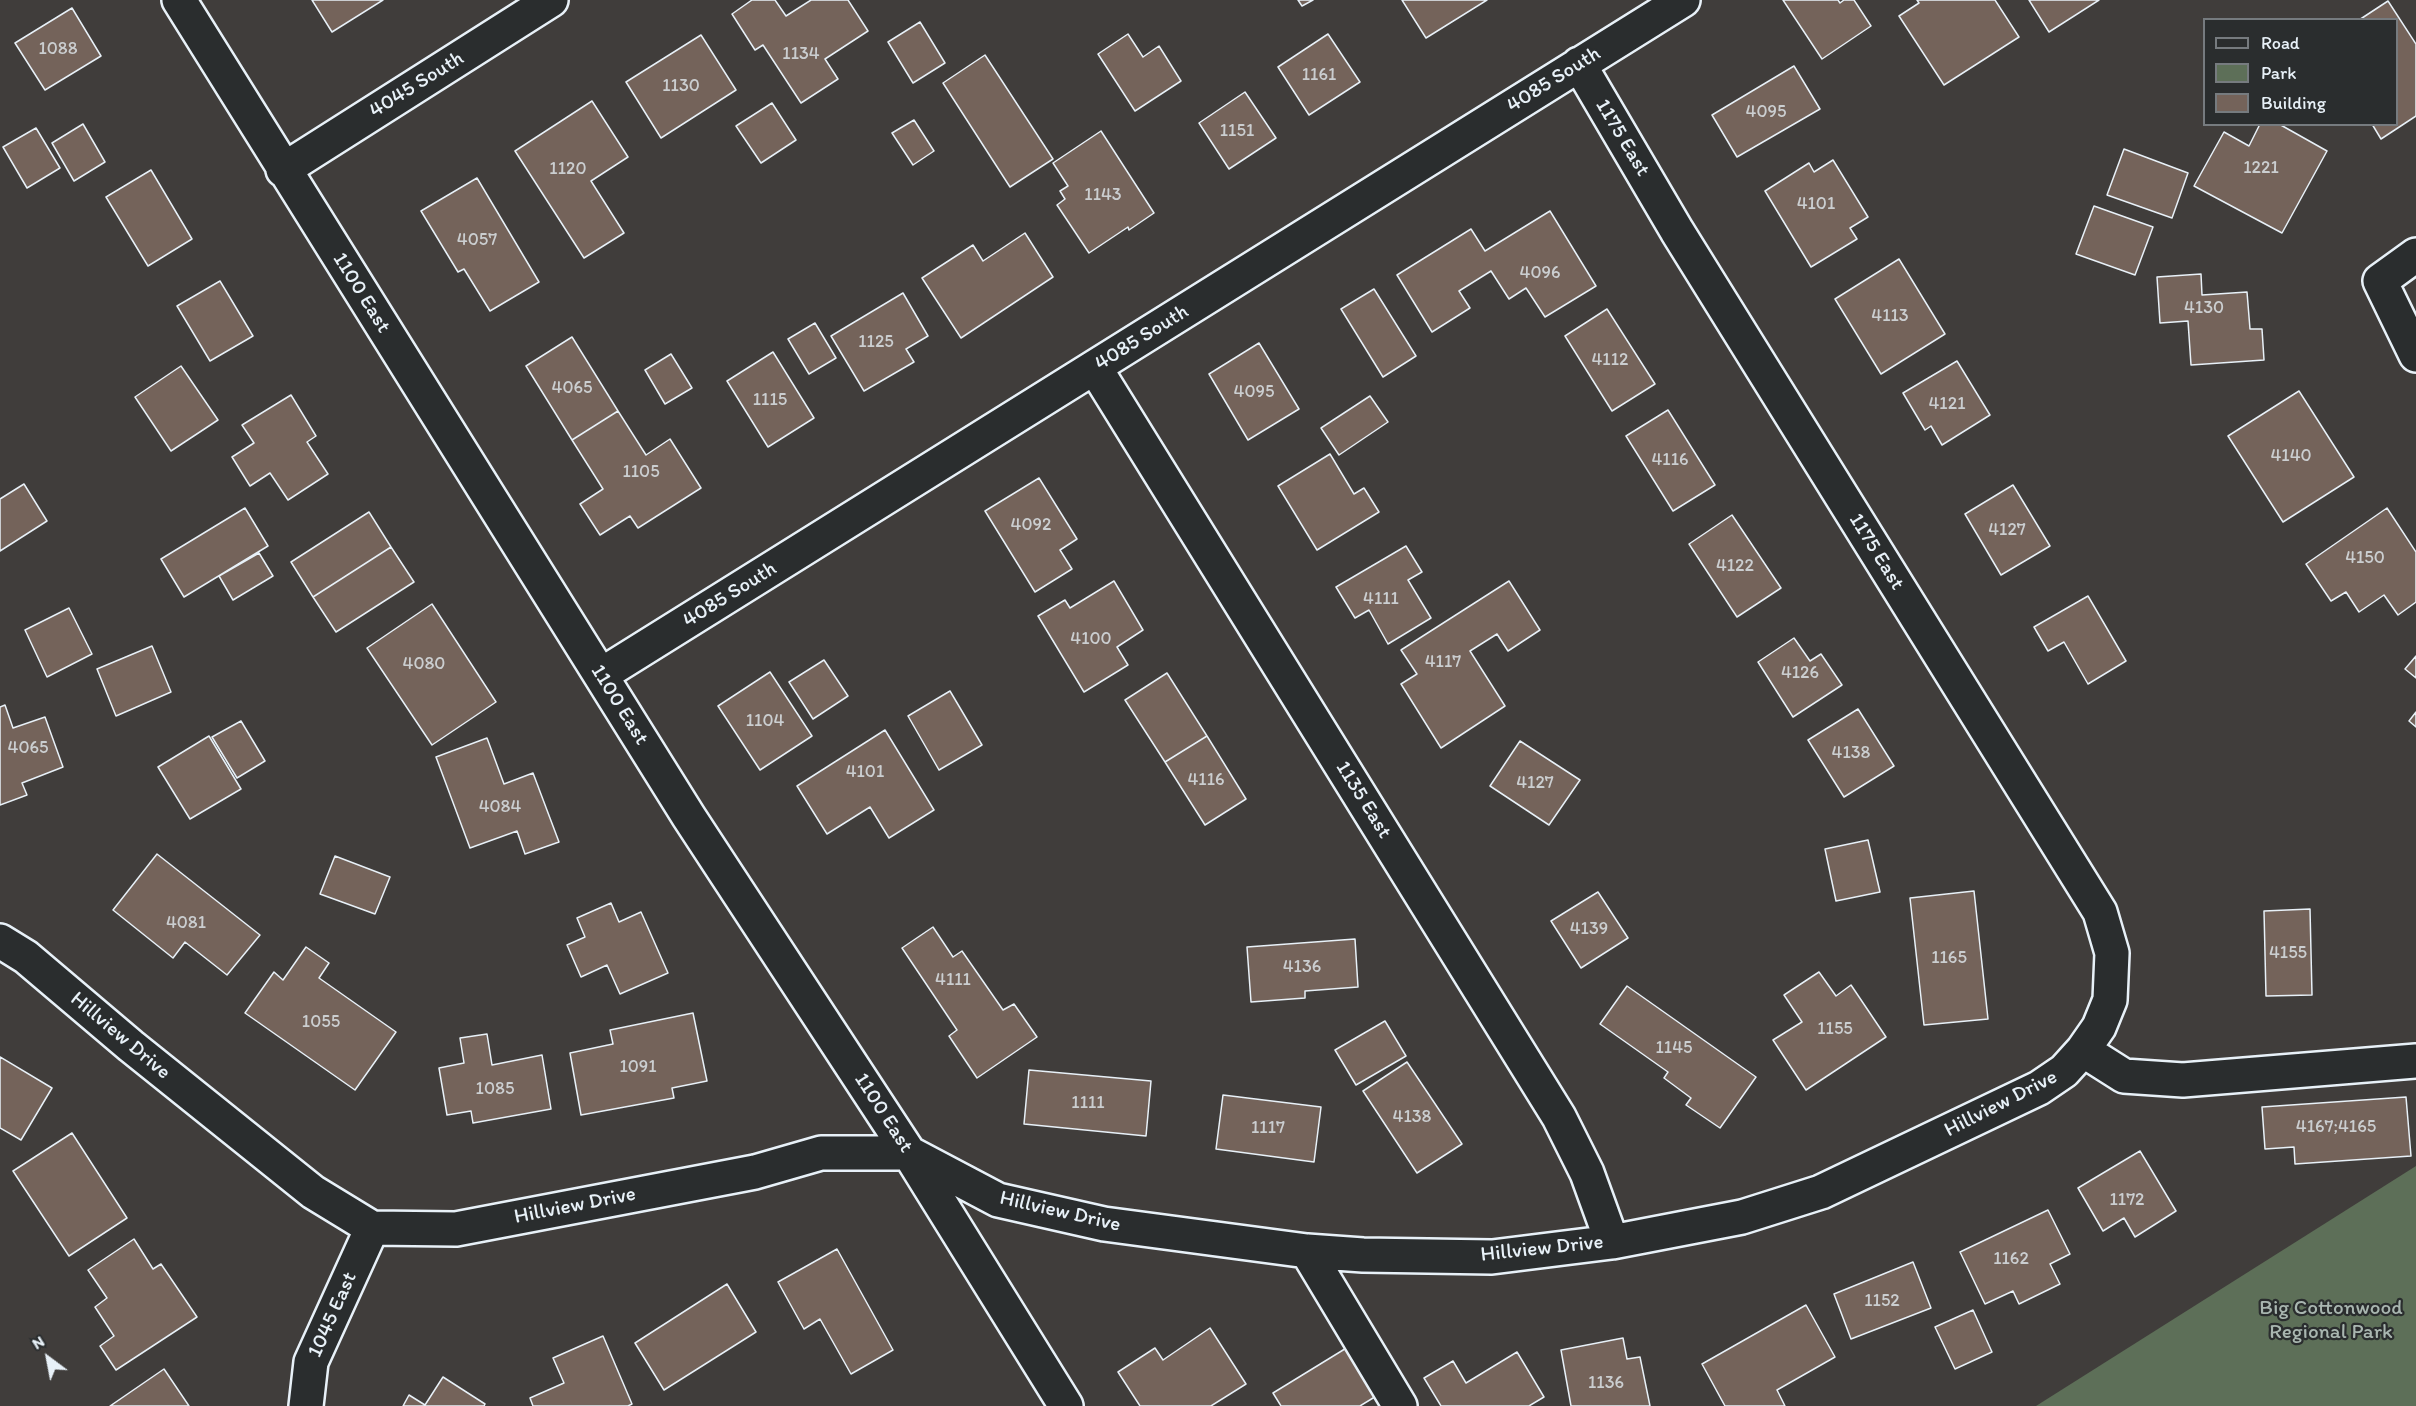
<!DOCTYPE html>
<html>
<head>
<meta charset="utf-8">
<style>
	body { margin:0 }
	#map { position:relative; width:2416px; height:1406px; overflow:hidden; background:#403d3b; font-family:Itim,sans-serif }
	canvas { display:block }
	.legend { position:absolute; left:2203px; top:18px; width:195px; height:108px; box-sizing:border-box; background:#2a2d2e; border:2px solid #767b7f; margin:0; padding:8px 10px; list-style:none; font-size:18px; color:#e8f1f8 }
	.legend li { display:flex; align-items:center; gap:12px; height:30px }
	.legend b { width:30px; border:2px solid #767b7f }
	.north { position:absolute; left:18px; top:1328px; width:60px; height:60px; -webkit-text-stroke:4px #2a2d2e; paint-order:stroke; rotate:328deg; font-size:16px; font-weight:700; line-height:24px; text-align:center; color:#e8f1f8 }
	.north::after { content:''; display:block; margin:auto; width:21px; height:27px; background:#e8f1f8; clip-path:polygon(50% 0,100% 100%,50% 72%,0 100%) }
</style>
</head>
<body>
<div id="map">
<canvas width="2416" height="1406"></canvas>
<ul class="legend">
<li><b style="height:8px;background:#2a2d2e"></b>Road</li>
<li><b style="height:16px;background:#5d6f58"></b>Park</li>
<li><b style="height:16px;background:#74635a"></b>Building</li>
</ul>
<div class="north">N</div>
</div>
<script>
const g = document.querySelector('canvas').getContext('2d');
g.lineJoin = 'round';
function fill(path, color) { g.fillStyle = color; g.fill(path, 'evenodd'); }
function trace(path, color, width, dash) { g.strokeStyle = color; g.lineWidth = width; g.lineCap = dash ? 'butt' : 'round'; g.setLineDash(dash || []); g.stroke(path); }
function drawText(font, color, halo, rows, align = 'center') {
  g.font = font + ' Itim,sans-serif'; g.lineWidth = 4.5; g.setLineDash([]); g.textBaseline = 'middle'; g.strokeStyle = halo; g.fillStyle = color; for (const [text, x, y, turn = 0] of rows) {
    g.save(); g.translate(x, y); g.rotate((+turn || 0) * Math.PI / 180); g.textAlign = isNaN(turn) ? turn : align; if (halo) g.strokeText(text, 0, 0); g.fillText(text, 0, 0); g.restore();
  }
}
const green = new Path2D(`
	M2416,1166V1406H2036Z`);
const building = new Path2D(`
	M312,0H383L332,32Z
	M752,0H775L786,16L811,0H848L868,31L825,59L838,79L801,103L763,45L755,50L732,14Z
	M1298,0H1313L1302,6Z
	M1402,0H1487L1426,38Z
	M1783,0H1838L1840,3L1844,0H1854L1871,26L1822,59Z
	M1917,0H1995L2019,37L1944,85L1899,16L1919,3Z
	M2029,0H2099L2049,32Z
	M2388,1L2416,44V116L2381,139L2372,124H2396V20H2359Z
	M72,8L101,56L45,90L15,43Z
	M920,22L945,63L913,83L888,42Z
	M1128,34L1143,57L1159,46L1181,81L1135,111L1098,54Z
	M1328,34L1360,82L1309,115L1278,67Z
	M701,35L736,90L661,138L626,82Z
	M985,55L1053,159L1010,187L943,83Z
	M1794,66L1820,109L1737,157L1712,115Z
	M1245,92L1276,138L1229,169L1199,123Z
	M592,101L628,157L591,181L624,233L584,258L515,151Z
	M772,103L796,140L761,163L736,126Z
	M914,120L934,151L913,165L892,133Z
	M83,124L105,162L74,181L52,143Z
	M2260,124H2279L2327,151L2282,233L2194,186L2224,132L2249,146Z
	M36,128L60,168L27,188L3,147Z
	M1101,131L1154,213L1129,230L1128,227L1089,253L1057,205L1065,199L1060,191L1068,186L1053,163Z
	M2124,149L2188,173L2172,218L2107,195Z
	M1833,160L1868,217L1850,228L1857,239L1811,267L1765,191L1809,163L1814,172Z
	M151,170L192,239L148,266L106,197Z
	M477,178L539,282L490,311L464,269L458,272L421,211Z
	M2094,206L2153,227L2135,275L2076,254Z
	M1550,211L1596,286L1545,317L1526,288L1509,299L1491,271L1459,291L1470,308L1432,332L1397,275L1471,229L1485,251Z
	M1025,233L1053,277L961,338L922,278L973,245L983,261Z
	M1899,259L1945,334L1881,374L1835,299Z
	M2201,274L2202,295L2247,292L2250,329H2262L2264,360L2191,365L2188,321L2160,323L2157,277Z
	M220,281L253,336L210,361L177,306Z
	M1374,289L1416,356L1383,377L1341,309Z
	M903,293L928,336L906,349L914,362L864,391L831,336Z
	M1607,309L1655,384L1612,411L1565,336Z
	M815,323L836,358L809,374L788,339Z
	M572,337L618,411L572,440L526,366Z
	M1259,343L1299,409L1248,440L1209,374Z
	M773,352L814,418L768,447L727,381Z
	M671,354L692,388L665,404L645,370Z
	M1957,361L1990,415L1942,445L1931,426L1925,430L1903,393Z
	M181,366L218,420L171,451L135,397Z
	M2299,391L2354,477L2283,522L2228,436Z
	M291,395L316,436L307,442L328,474L288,500L270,473L250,486L232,457L254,443L242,425Z
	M1370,396L1388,422L1339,455L1321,428Z
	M1668,410L1715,485L1673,511L1626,436Z
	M618,411L646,455L670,439L701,488L638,528L630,516L600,535L580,504L603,489L572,440Z
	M1330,454L1354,494L1364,488L1379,512L1317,550L1278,486Z
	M1039,478L1077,539L1060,550L1072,569L1035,592L985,511Z
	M24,484L47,521L0,551V499Z
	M2013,485L2050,546L2001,575L1965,514Z
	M245,508L268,546L184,597L161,559Z
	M2387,508L2416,552V602L2398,615L2384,595L2359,612L2346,592L2331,601L2306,564Z
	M369,512L391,547L313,597L291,562Z
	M1732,515L1781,588L1737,617L1689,544Z
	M1406,546L1422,572L1408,580L1431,618L1388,644L1369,610L1355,618L1336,587Z
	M391,547L414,582L336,632L313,597Z
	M259,553L273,576L233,600L219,576Z
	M1114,581L1143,630L1117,647L1128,665L1084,692L1038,616L1065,600L1070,608Z
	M1509,581L1540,630L1508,651L1497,634L1470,651L1505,706L1441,748L1401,684L1417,674L1401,650Z
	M2088,596L2126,661L2088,684L2064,642L2048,651L2034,627Z
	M432,604L496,702L432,745L367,648Z
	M69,608L92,654L47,677L25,630Z
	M1794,638L1810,661L1821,654L1842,685L1793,717L1758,662Z
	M152,646L171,692L116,716L97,669Z
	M2416,656V678L2405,669Z
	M824,660L848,696L813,719L789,682Z
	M770,672L812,736L760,770L718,706Z
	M1167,673L1207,736L1165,762L1125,700Z
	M950,691L982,745L939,770L908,716Z
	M5,705L13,728L45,717L63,767L22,783L27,795L0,805V707Z
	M1858,709L1894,766L1844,797L1808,740Z
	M2416,712V727L2409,721Z
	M241,721L265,761L237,778L212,737Z
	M885,730L934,810L889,838L870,807L827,834L797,786Z
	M209,736L241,789L190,819L158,767Z
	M1207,736L1246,799L1205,825L1165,762Z
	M487,738L504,784L533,773L559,842L525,854L517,831L470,848L436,757Z
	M1520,741L1580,780L1549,825L1490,786Z
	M1868,840L1880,892L1836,901L1825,849Z
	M157,854L260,935L227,975L185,942L173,958L113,910Z
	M335,856L390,877L375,914L320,894Z
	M1974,891L1988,1019L1924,1025L1910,898Z
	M1598,892L1628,938L1581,968L1551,921Z
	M611,903L619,922L641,912L668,973L620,994L607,965L581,977L567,945L585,937L577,918Z
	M2310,909L2312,995L2266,996L2264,911Z
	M933,927L953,957L962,951L1003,1010L1014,1004L1037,1037L977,1078L949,1036L957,1030L902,948Z
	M1355,939L1358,987L1305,991V998L1251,1002L1247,947Z
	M306,947L329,963L319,978L396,1032L355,1090L245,1013L274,972L283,980Z
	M1819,972L1836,996L1851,985L1886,1037L1806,1090L1773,1040L1802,1022L1784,995Z
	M1627,986L1756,1077L1720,1128L1686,1105L1691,1098L1664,1078L1668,1072L1600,1024Z
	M693,1013L707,1081L672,1088L674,1098L581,1115L570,1053L613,1044L610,1030Z
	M1385,1021L1406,1056L1356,1085L1335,1050Z
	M487,1034L492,1065L542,1055L551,1109L473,1123L471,1111L447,1115L439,1068L464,1063L460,1038Z
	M0,1057L52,1088L21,1140L0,1128Z
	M1407,1062L1462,1144L1417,1173L1363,1091Z
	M1029,1070L1151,1081L1146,1136L1024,1124Z
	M1223,1095L1321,1107L1314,1162L1216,1149Z
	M2406,1097L2411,1156L2295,1164L2294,1147L2265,1149L2262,1107Z
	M72,1133L127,1218L69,1256L13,1171Z
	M2140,1151L2176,1211L2135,1237L2124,1218L2103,1231L2078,1188Z
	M2048,1210L2070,1254L2050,1264L2060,1284L2019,1304L2013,1291L1985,1304L1960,1252Z
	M134,1239L153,1269L161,1264L197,1317L116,1370L100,1346L114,1336L95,1307L107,1298L88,1270Z
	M837,1249L893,1350L851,1374L820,1319L804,1329L778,1282Z
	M1913,1262L1931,1308L1851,1339L1834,1294Z
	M727,1284L756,1332L664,1390L635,1343Z
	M1806,1305L1835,1357L1777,1390L1785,1406H1725L1702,1364Z
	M1973,1310L1992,1352L1955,1369L1935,1327Z
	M1210,1328L1246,1384L1211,1406H1140L1118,1372L1155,1348L1163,1360Z
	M603,1336L632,1404L628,1406H533L530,1398L564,1383L553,1358Z
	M1623,1338L1627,1359L1640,1357L1650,1406H1571L1561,1350Z
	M1348,1347L1378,1395L1360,1406H1281L1273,1393Z
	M1517,1352L1544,1397L1529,1406H1441L1424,1378L1453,1361L1466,1383Z
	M164,1369L189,1406H110Z
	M443,1377L485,1404L484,1406H403L409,1395L425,1405Z`);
const minor = new Path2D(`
	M179,0L689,817L909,1153L1066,1406
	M283,170L551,0
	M2416,255L2380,281L2416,355
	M1095,368L1559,1117L1587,1173L1612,1242
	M601,675L1683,0
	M0,941L26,957L131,1046L313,1192L372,1228L456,1229L755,1172L821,1153H909L998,1200L1104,1224L1307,1251L1363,1255L1492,1257L1612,1242L1742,1217L1821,1192L2039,1088L2064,1071L2083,1050L2099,1027L2110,1000L2112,953L2100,912L1677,231L1579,64
	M2083,1050L2124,1076L2183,1080L2416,1061
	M1307,1251L1400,1406
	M306,1406L311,1362L372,1228`);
const numberNames = [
	["1088",58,49],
	["1134",801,54],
	["1161",1319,75],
	["1130",681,86],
	["4095",1766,112],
	["1151",1237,131],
	["1221",2261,168],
	["1120",568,169],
	["1143",1103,195],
	["4101",1816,204],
	["4057",477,240],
	["4096",1540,273],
	["4130",2204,308],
	["4113",1890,316],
	["1125",876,342],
	["4112",1610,360],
	["4065",572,388],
	["4095",1254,392],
	["1115",770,400],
	["4121",1947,404],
	["4140",2291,456],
	["4116",1670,460],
	["1105",641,472],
	["4092",1031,525],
	["4127",2007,530],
	["4150",2365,558],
	["4122",1735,566],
	["4111",1381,599],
	["4100",1091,639],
	["4117",1443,662],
	["4080",424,664],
	["4126",1800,673],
	["1104",765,721],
	["4065",28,748],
	["4138",1851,753],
	["4101",865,772],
	["4116",1206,780],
	["4127",1535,783],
	["4084",500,807],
	["4081",186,923],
	["4139",1589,929],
	["4155",2288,953],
	["1165",1949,958],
	["4136",1302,967],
	["4111",953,980],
	["1055",321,1022],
	["1155",1835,1029],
	["1145",1674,1048],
	["1091",638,1067],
	["1085",495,1089],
	["1111",1088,1103],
	["4138",1412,1117],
	["4167;4165",2336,1127],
	["1117",1268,1128],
	["1172",2127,1200],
	["1162",2011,1259],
	["1152",1882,1301],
	["1136",1606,1383]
];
const streetNames = [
	["4085 South",1554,80,-32],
	["4045 South",417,85,-32],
	["1175 East",1622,138,59],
	["1100 East",361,293,58],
	["4085 South",1142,338,-32],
	["1175 East",1876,552,58],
	["4085 South",730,595,-32],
	["1100 East",619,705,58],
	["1135 East",1363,800,58],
	["Hillview Drive",120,1036,40],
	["Hillview Drive",2001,1104,-27],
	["1100 East",883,1113,57],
	["Hillview Drive",575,1206,-11],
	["Hillview Drive",1060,1212,13],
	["Hillview Drive",1542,1249,-6],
	["1045 East",333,1315,-66]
];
const parkNames = [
	["Big Cottonwood",2331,1309],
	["Regional Park",2331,1333]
];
fill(green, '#5d6f58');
fill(building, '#74635a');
trace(building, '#e8f1f8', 1.5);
trace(minor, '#e8f1f8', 38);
trace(minor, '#2a2d2e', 33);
drawText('18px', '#cbced0', null, numberNames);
drawText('21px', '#e8f1f8', '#2a2d2e', streetNames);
drawText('21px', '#a9b6b0', '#2a2d2e', parkNames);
</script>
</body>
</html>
